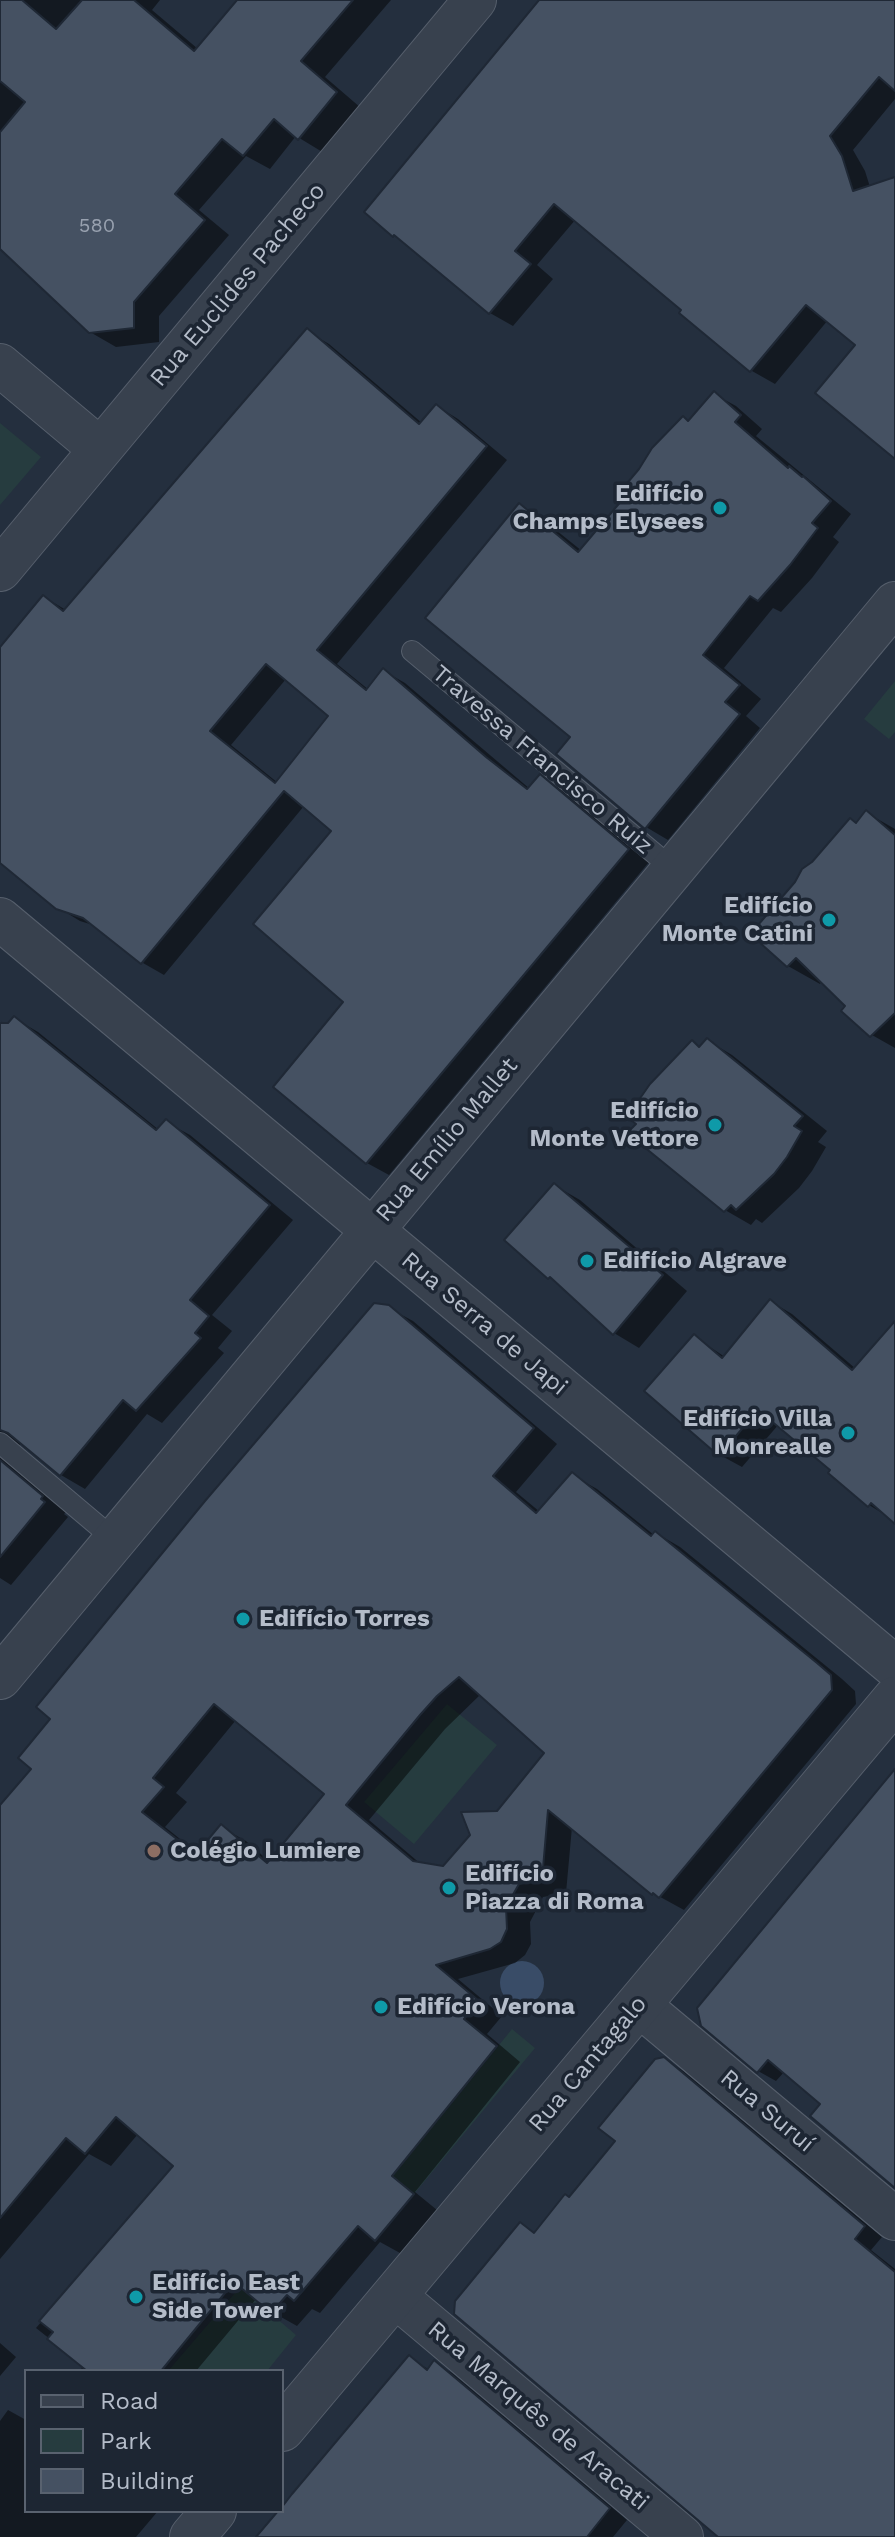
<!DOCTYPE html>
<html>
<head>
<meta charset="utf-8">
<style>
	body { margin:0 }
	#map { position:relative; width:895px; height:2537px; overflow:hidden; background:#242f3e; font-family:"Work Sans",sans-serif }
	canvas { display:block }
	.legend { position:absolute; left:24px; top:2369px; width:260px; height:144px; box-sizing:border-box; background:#1d2633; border:2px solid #59626f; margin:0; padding:10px 14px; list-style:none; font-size:24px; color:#b4bcc9 }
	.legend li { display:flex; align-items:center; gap:16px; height:40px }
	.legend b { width:40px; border:2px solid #59626f }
</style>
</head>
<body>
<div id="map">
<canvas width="895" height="2537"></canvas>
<ul class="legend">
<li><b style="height:10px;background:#38414e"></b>Road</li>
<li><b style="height:22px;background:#263c3f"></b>Park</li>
<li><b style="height:22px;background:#455162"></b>Building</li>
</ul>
</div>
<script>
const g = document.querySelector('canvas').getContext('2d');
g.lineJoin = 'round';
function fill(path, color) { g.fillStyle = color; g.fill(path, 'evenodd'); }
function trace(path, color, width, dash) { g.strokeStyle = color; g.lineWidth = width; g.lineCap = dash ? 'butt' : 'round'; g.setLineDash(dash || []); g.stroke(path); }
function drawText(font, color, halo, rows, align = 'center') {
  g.font = font + ' "Work Sans",sans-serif'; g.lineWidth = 7; g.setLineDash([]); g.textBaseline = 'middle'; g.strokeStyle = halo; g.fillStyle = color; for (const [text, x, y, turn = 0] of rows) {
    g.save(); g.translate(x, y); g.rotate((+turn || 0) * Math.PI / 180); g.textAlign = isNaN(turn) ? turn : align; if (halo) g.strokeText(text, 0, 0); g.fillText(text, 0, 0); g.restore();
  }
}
const green = new Path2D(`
	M0,423L41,457L0,505Z
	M895,681V732L889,739L864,719Z
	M447,1704L497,1745L414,1844L364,1802Z
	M512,2029L535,2048L414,2194L392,2177Z
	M240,2287L296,2335L267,2371H168Z`);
const water = new Path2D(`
	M500 1983a22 22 0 1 1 44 0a22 22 0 1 1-44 0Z`);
const shadow = new Path2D(`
	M0,0H160L152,10L198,49L240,0H391L325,77L361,108L324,153L296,136L270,169L246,156L199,210L229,235L159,316V342L116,347L90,332L0,246Z
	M542,0H895V99L853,150L865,171L870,187L895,177V455L858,344L828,320L775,384L752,371L681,313L684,309L576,219L537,265L553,279L513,326L490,313Z
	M307,331L329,344L422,423L437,406L458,419L507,460L337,664L369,690L384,671L405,683L530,789L540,777L562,790L649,862L389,1175L367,1163L276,1087L345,1002L333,831L304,806L164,975L143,963L96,926L80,921L57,907L0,860V649L44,597L66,610ZM286,679L331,716L278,783L231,745Z
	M714,394L736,406L762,429L756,436L851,514L833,537L839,542L812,578L781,612L773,608L724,668L761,699L746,716L760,728L668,840L646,827L573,737L519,505L541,518L582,551L631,493L683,418L690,422Z
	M867,813L895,829V1048L872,1035L848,1006L822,981L820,984L788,966L858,824Z
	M14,1018L38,1032L159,1130L166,1122L190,1135L293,1220L212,1315L232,1331L218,1348L224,1353L162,1423L147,1414L85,1489L61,1475L22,1443L14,1449L66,1512L64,1514L68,1517L11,1585L0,1578V1027L13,1032L0,1020L7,1026Z
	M707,1040L732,1055L827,1131L818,1142L826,1147L812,1171L799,1188L762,1223L756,1219L751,1225L725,1210L693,1043L701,1048Z
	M554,1185L580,1200L687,1291L639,1348L614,1333L558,1282L549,1277Z
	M770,1301L792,1314L856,1369L895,1351V1521L869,1505L833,1469L779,1424L742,1467L720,1455L695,1337L725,1357Z
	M387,1307L413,1321L557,1444L516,1492L540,1512L572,1475L597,1489L654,1535L656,1533L680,1547L842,1679L855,1691L856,1704L684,1910L653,1893L572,1827L566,1893L543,1897L530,1922L531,1944L525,1955L515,1963L458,1979L502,2016L487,2034L520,2062L415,2192L437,2210L400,2253L380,2242L320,2313L312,2309L297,2326L272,2312L257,2298L196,2371H79L84,2366L36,2328L176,2166L138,2134L111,2166L89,2154L0,2259V1808L34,1768ZM481,1694L547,1753L497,1813L444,1868L422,1865L369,1820L445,1729ZM236,1720L326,1794L270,1862L246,1841L221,1827L199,1854L165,1827L187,1802L176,1793Z
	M895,1773V2185L823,2104L785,2071L776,2081L758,2071Z
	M663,2059L682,2070L882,2237L871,2250L895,2269V2537H721L520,2225L536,2234L570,2199L618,2141Z
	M0,2343L16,2357L0,2376Z
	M409,2358L430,2370L435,2363L452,2373L627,2520L613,2537H259Z
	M8,2410L26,2420V2511H158L136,2537H0V2421Z`);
const building = new Path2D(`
	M0,0H22L56,29L82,0H134L194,51L237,0H353L301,61L337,92L298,140L274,119L243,156L222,139L175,194L205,220L134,302V328L89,333L0,249V132L25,102L0,81Z
	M539,0H895V91L879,77L830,136L842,156L853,191L895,177V459L815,393L855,345L806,305L750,372L679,313L681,310L554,204L515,251L531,264L489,314L394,235L393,237L364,212Z
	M307,328L419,424L436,404L487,446L317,650L366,690L383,668L486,757L527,789L540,774L629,849L366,1164L273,1087L343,1002L253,924L331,831L284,791L141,964L83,918L56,909L0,863V647L43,595L63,611ZM266,664L328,716L275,783L210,731Z
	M714,391L741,415L735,422L788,468L789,466L802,477L803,476L831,501L812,523L818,528L790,565L758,601L750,596L703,655L740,685L725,702L740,714L645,829L556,754L570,737L425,618L519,503L578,552L628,493L623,488L639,469L652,448L683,416L688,421Z
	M866,810L895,835V1013L870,1037L841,1011L845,1006L796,958L787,967L759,942L767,934L758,925L795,882L802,869L812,862L850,818L856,823Z
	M14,1016L156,1130L166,1119L270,1205L190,1300L209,1316L195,1333L201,1338L136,1411L123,1400L60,1476L8,1433L0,1430V1023H8Z
	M707,1038L803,1116L794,1126L802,1131L787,1157L774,1174L736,1210L731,1205L724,1212L627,1133L636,1124L627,1117L650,1084L692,1040L699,1047Z
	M554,1183L663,1275L613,1335L550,1277L548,1279L504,1240Z
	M770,1299L852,1370L895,1321V1524L871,1503L868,1507L828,1473L830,1470L758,1410L719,1456L644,1391L694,1334L722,1358Z
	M374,1303L389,1305L534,1428L493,1476L536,1513L572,1472L651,1536L655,1531L817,1663L831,1675L832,1690L659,1898L653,1893L652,1895L548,1810L542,1880L519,1884L506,1907L507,1929L501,1942L490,1949L436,1965L479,2001L464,2019L497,2046L392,2176L414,2194L375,2241L358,2226L294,2301L287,2295L271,2313L234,2282L161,2371H87L47,2339L53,2332L39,2321L173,2166L116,2117L85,2154L66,2138L0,2218V1805L31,1769L18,1758L50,1719L36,1707L205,1501ZM459,1677L544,1753L497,1811L461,1812L470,1835L443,1866L413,1861L346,1805L420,1715L437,1696ZM214,1704L324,1794L267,1863L221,1824L196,1854L142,1812L164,1787L153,1778Z
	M0,1460L43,1496L41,1499L45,1502L0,1557Z
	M895,1769V2188L810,2116L820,2104L768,2060L757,2073L701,2026L697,2008Z
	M664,2057L865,2226L855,2239L895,2272V2537H718L454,2314L455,2301L520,2222L534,2233L565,2194L569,2197L615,2141L598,2128L655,2059Z
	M409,2355L427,2370L434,2360L610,2508L587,2537H256L278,2511H282V2507L292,2494Z`);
const service = new Path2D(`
	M412,651L673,869
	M0,1443L115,1540`);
const minor = new Path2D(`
	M0,365L100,449
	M0,570L475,0
	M0,919L895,1667
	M0,1678L895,603
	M639,2005L895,2219
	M394,2295L682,2537`);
const tertiary = new Path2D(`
	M282,2429L895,1699
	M192,2537L214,2511`);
const markers = [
	[720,508,8,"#0f9aa8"],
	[829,920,8,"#0f9aa8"],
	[715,1125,8,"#0f9aa8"],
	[587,1261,8,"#0f9aa8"],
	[848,1433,8,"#0f9aa8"],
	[243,1619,8,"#0f9aa8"],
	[154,1851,8,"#8d6e63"],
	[449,1888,8,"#0f9aa8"],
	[381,2007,8,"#0f9aa8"],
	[136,2297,8,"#0f9aa8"]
];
const numberNames = [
	["580",97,226]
];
const streetNames = [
	["Rua Euclides Pacheco",238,285,-50],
	["Travessa Francisco Ruiz",542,760,40],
	["Rua Emílio Mallet",447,1140,-50],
	["Rua Serra de Japi",484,1324,40],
	["Rua Cantagalo",588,2064,-50],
	["Rua Suruí",767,2111,40],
	["Rua Marquês de Aracati",538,2416,40]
];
const poiNames = [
	["Edifício",704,494,"right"],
	["Champs Elysees",704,522,"right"],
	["Edifício",813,906,"right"],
	["Monte Catini",813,934,"right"],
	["Edifício",699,1111,"right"],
	["Monte Vettore",699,1139,"right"],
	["Edifício Algrave",603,1261],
	["Edifício Villa",832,1419,"right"],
	["Monrealle",832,1447,"right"],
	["Edifício Torres",259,1619],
	["Colégio Lumiere",170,1851],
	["Edifício",465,1874],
	["Piazza di Roma",465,1902],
	["Edifício Verona",397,2007],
	["Edifício East",152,2283],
	["Side Tower",152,2311]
];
fill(green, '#263c3f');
fill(water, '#394c67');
fill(shadow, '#0007');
fill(building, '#455162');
trace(building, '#1f2835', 2);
trace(service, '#565f6c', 22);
trace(minor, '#565f6c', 44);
trace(tertiary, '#565f6c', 46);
trace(service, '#38414e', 20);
trace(minor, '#38414e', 42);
trace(tertiary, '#38414e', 44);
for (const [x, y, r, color] of markers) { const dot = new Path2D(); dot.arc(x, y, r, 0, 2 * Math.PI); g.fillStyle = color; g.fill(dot); trace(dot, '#1d2633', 3); }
drawText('20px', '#98a1af', null, numberNames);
drawText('24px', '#b4bcc9', '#1d2633', streetNames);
drawText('bold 24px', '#b4bcc9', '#1d2633', poiNames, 'left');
</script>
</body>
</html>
